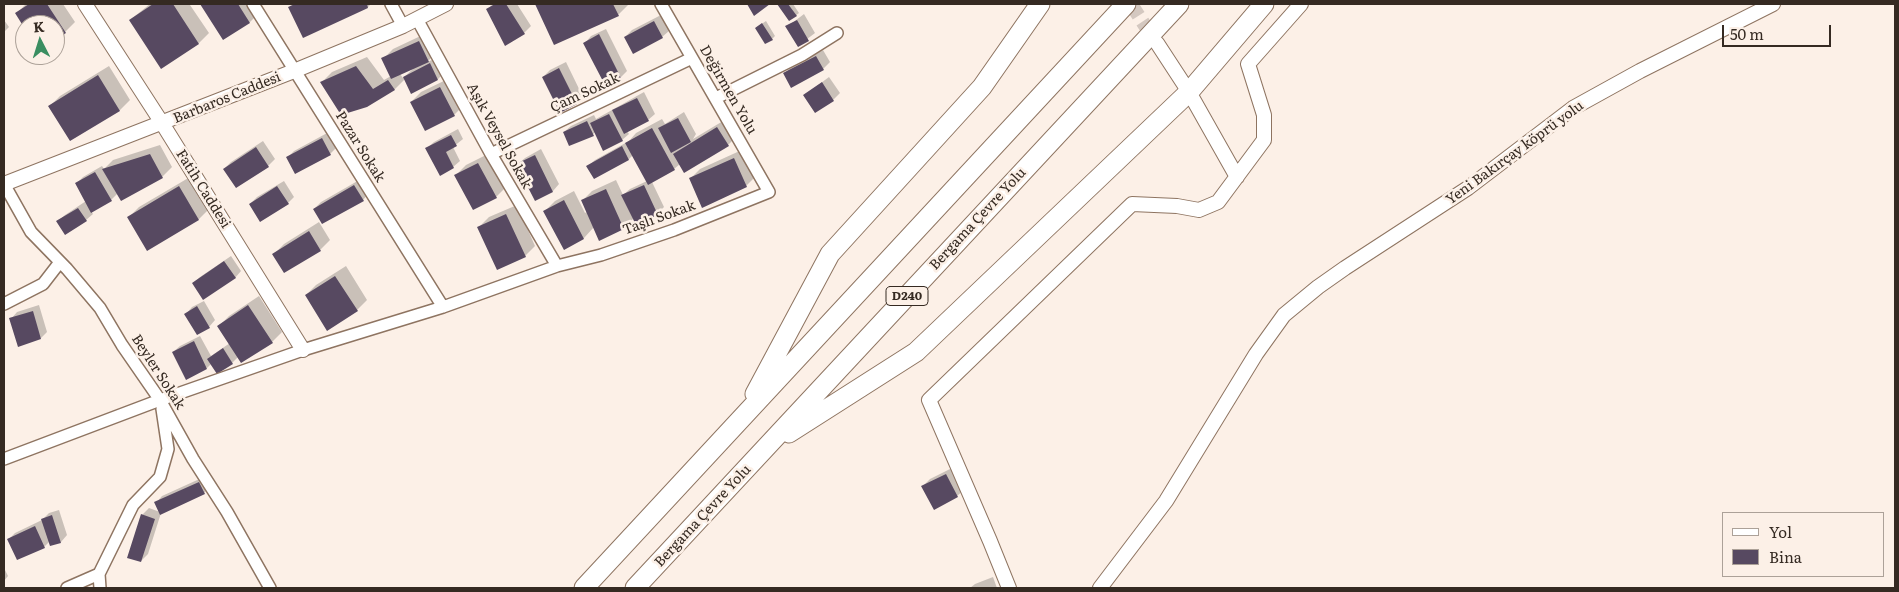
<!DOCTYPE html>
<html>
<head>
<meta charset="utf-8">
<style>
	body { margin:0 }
	#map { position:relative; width:1899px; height:592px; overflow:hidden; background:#fcf0e7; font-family:Literata,serif }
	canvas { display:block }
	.frame { position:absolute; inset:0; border:5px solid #352a22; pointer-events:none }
	.legend { position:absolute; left:1722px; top:512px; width:162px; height:65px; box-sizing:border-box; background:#fcf0e7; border:1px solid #aca198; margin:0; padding:6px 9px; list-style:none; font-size:15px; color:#352a22 }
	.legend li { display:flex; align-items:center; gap:10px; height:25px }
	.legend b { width:25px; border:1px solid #aca198 }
	.north { position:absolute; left:15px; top:15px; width:50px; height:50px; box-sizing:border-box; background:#fcf0e7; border:1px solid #aca198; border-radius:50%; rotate:355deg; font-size:14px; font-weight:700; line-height:20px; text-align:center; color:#352a22 }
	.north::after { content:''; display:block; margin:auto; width:18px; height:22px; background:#3a8e61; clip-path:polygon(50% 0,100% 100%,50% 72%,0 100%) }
	.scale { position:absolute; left:1722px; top:25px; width:109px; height:22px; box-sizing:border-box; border:2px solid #352a22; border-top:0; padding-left:6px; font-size:15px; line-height:18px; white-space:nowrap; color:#352a22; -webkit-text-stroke:4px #fcf0e7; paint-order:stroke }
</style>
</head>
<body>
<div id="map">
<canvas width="1899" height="592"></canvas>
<div class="frame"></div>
<ul class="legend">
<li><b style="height:6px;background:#fff"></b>Yol</li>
<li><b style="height:14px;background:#574961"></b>Bina</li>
</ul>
<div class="north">K</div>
<div class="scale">50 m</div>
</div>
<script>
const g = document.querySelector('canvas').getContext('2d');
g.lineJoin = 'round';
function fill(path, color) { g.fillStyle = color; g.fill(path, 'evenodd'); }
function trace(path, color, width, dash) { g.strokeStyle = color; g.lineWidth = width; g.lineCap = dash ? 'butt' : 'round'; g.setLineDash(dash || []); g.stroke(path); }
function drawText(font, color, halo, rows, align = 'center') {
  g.font = font + ' Literata,serif'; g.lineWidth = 5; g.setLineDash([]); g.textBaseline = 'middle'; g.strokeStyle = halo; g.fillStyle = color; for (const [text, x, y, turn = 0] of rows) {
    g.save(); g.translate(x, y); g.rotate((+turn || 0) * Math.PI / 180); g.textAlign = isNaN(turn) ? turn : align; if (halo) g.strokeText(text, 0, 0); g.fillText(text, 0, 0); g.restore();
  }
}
const shadow = new Path2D(`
	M26,4H63L75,22L65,32L55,39V25L25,26L17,13Z
	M150,4H191L190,5L209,33L199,43L162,67L130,20Z
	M203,4H254L260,12L250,22L223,38Z
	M293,4H371L368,7L304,36L290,7Z
	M493,4H517L531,26L524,33L488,9Z
	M536,4H629L618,15L554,43Z
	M779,4H793L799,13L790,20Z
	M804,14L815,33L798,46L787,27Z
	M661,15L669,31L662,37H625L632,30Z
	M4,20L9,27L4,32Z
	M766,21L775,36L772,39L760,25Z
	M606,29L627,71L621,77L585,43L591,36Z
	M429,32L438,51L427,62L437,58L444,73L438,79L412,92L405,79L394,90L367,106L322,82L332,72L367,57L384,80L391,76L383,59L393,49ZM414,68L403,78L400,74Z
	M823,50L830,62L823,69L784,74L791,67Z
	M566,62L583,97L576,103L543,77L550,70Z
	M109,66L130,100L120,110L71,140L50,106L60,96Z
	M829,77L840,93L833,100L805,95Z
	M450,78L464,105L454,115L411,102L421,92Z
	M644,92L655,114L648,120L627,131L629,134L622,140L596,132L593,134L564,132L571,126L594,115L596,119Z
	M684,112L696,134L693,139L728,118L738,135L728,145L680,164L674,169L652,182L664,207L657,214L634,218L624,228L600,239L594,227L584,238L564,248L545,211L555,201L574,191L585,213L587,212L582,201L592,191L616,180L623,195L630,189L647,181L633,155L629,159L594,178L588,166L595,160L629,141L636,133L662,119L665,124Z
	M458,129L463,139L453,147L460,161L453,167L427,148L434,142Z
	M329,132L337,147L330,154L295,173L287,158L294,151Z
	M263,141L275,159L268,166L236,187L224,169L231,162Z
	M160,145L172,167L162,177L118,193L111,200L91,211L93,214L86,220L58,221L65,215L86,201L76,184L83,177L102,166L104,169L113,160Z
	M541,149L559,184L553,191L536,199L518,164L525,158Z
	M744,149L756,176L746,186L690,179L700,169Z
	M488,154L506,187L496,197L456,175L466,165Z
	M190,177L209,209L199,219L148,249L129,217L139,207Z
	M361,179L369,193L363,200L314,209L321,202Z
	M284,181L294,197L288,203L250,204L257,197Z
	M517,205L535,246L525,256L479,227L489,217Z
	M319,222L330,240L320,250L274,254L284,244Z
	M231,256L241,271L235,278L193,283L200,277Z
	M346,266L367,300L357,310L306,295L316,285Z
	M259,296L282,332L272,342L239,356L232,363H212L207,368L173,352L180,346L200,336L211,356L230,343L219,326L229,316Z
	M204,301L215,320L209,327L186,314L192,307Z
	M39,305L47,332L41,338L11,319L17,312Z
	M952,468L964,490L957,496L923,486L930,479Z
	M206,476L211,486L204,493L161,513L148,554L141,561L142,515L149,508L160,512L156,503L162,496Z
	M59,510L67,535L61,542L51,545L50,541L44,547L9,539L15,533L42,520L49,513Z
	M4,568L8,576L4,581Z
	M993,577L997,588H970L975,584Z`);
const building = new Path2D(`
	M29,4H47L66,33L55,40V25H25V29L15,13Z
	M153,4H173L199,44L161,69L129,20Z
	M200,4H238L250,23L223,40Z
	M295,4H367L368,8L303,38L288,7Z
	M495,4H506L525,34L505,46L486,9Z
	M535,4H613L619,16L554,45Z
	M747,4H770L754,16Z
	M777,4H788L797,16L789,21Z
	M797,20L809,41L798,47L785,26Z
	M654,21L663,38L633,54L624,37Z
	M762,23L773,40L765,44L755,28Z
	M599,34L621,78L606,87L583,43Z
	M419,41L429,62L391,79L381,58Z
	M816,56L824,70L791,88L783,73Z
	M430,63L438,80L411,94L403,77Z
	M356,66L373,89L388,80L395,90L367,107L341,115L320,82Z
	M559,68L577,104L560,113L542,77Z
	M98,75L120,111L70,141L48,106Z
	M822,82L834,101L815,113L803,95Z
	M440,87L455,116L425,131L410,102Z
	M637,98L649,121L624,134L612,110Z
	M609,114L623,141L603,151L590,123Z
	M678,118L691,142L671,153L658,128Z
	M587,121L594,136L569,146L563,132Z
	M717,127L729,146L684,173L673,154Z
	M652,128L675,170L648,185L625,143Z
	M451,135L457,146L446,152L454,168L440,176L425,148Z
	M322,138L331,155L295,174L286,157Z
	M622,146L629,160L594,179L586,166Z
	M256,147L269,167L236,188L223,169Z
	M150,154L163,178L121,201L102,169Z
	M535,155L553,192L535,201L516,164Z
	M734,158L747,187L702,208L689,178Z
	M478,163L497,198L473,210L454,175Z
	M95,172L112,201L91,213L75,183Z
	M354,185L364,201L322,224L313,209Z
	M644,185L658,215L636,225L621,195Z
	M179,186L199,220L147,251L127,217Z
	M277,186L289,204L260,222L249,204Z
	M606,189L624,229L599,241L581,200Z
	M564,200L584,239L564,250L543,211Z
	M78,208L87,221L65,235L56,221Z
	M506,214L526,257L497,270L477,227Z
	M309,231L321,251L284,273L272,254Z
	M224,261L236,278L203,300L192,283Z
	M335,276L358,311L327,331L305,295Z
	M248,305L273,343L241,363L217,326Z
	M197,306L210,328L197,335L184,314Z
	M33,311L41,339L18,347L9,318Z
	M194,341L207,369L186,380L172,352Z
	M223,348L233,364L217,374L207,359Z
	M946,474L958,497L934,510L921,486Z
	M199,482L205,494L160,515L154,502Z
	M141,514L155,519L141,562L127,558Z
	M52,515L61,543L50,546L41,519Z
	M35,526L45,548L17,560L7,539Z`);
const tertiaryTunnel = new Path2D(`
	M1131,4L1155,41`);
const minor = new Path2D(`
	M253,4L443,307
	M391,4L403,26
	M417,19L491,154L557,266
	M716,98L802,55L837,33
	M491,154L692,58
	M4,184L31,232L67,269L100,308L122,345L160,400L193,459L227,512L270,588
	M4,304L43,284L60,262
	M4,459L160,400L303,350L443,307L557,266L601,255L674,230L769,192L661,4
	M67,588L99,574
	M100,588L99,574L133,505L160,477L168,449L162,409`);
const tertiary = new Path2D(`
	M85,4L162,123L303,350
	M1157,43L1189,92L1237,177
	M4,184L294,71L403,26L446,4
	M1009,588L990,541L929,400L1132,204L1177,206L1199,210L1218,202L1264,140V115L1248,64L1301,4
	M1100,588L1166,501L1256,354L1284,315L1318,287L1345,268L1468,188L1573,108L1640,71L1773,4`);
const trunk = new Path2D(`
	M755,394L830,254L982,87L1040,4
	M789,433L916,352L1189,92L1264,4
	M584,588L1126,4
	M635,588L1179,4`);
const shields = [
	[907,296,42]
];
const shieldNames = [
	["D240",907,296]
];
const streetNames = [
	["Değirmen Yolu",728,90,60],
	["Çam Sokak",585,93,-25],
	["Barbaros Caddesi",227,98,-22],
	["Aşık Veysel Sokak",499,136,61],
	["Pazar Sokak",360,147,58],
	["Yeni Bakırçay köprü yolu",1515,153,-36],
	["Fatih Caddesi",203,189,58],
	["Taşlı Sokak",659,218,-20],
	["Bergama Çevre Yolu",978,219,-47],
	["Beyler Sokak",158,372,57],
	["Bergama Çevre Yolu",703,516,-47]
];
fill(shadow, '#0003');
fill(building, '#574961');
trace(tertiaryTunnel, '#d4c8c0', 14, [14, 7]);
trace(minor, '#8e7461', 14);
trace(tertiary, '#8e7461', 16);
trace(trunk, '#8e7461', 21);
trace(minor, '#fff', 11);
trace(tertiary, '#fff', 14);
trace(trunk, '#fff', 19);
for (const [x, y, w] of shields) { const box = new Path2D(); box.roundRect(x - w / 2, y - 9.5, w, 19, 4); g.fillStyle = '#fcf0e7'; g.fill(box); trace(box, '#352a22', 1); }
drawText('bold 12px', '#352a22', null, shieldNames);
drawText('14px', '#352a22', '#fcf0e7', streetNames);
</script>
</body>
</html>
